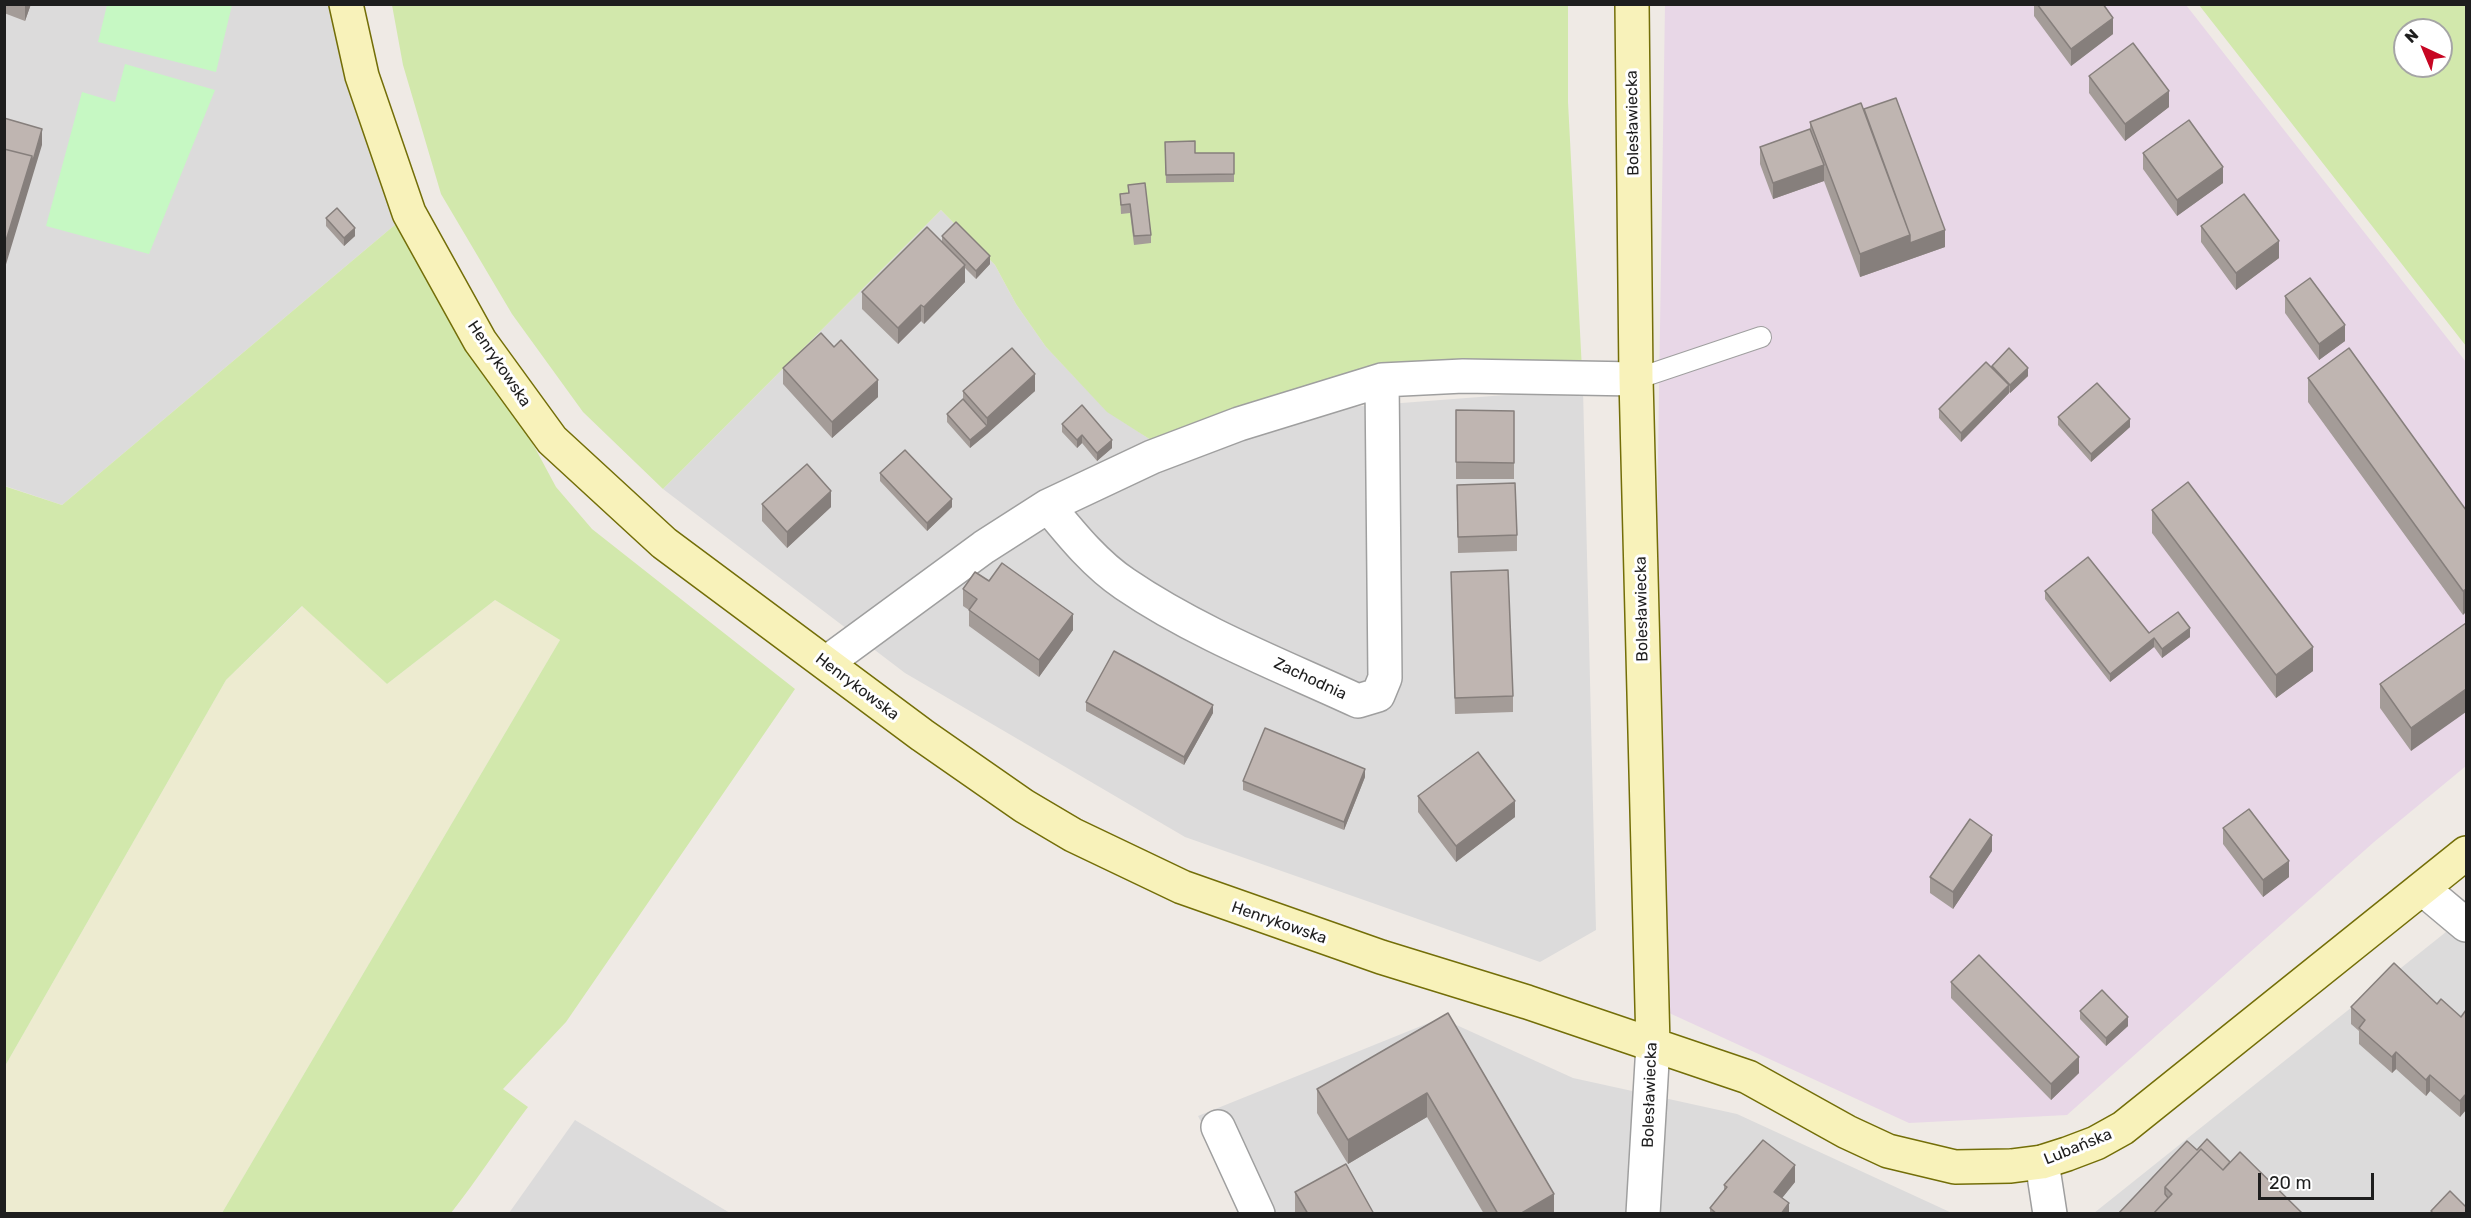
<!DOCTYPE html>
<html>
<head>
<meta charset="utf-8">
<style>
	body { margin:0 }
	#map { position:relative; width:2471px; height:1218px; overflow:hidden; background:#efeae5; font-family:Rubik,sans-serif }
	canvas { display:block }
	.frame { position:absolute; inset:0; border:6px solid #1e1e1e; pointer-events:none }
	.north { position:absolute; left:2393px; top:18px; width:60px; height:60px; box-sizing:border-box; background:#fff; border:2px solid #a5a5a5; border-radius:50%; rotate:316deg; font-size:16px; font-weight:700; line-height:24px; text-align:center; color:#1e1e1e }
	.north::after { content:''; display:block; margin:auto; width:21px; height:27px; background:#c70623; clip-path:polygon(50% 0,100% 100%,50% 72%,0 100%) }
	.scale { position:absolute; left:2258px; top:1173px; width:116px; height:27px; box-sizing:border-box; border:3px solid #1e1e1e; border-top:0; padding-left:8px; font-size:18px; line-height:21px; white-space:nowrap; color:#1e1e1e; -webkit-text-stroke:4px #fff; paint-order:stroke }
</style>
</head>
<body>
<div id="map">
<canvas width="2471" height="1218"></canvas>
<div class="frame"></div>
<div class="north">N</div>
<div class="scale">20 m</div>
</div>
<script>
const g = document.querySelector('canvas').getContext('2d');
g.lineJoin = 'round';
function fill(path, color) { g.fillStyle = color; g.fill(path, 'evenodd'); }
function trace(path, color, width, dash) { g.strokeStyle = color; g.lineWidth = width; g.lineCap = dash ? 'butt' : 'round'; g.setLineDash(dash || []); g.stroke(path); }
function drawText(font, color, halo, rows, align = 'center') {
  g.font = font + ' Rubik,sans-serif'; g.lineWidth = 6; g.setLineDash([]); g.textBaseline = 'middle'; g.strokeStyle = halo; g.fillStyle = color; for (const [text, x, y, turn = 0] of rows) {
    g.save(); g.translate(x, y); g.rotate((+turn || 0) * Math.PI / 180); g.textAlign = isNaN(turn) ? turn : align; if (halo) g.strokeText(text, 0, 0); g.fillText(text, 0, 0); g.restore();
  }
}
const residential = new Path2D(`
	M5,5H346L409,213L62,505L5,486Z
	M941,210L995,265L1016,304L1046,347L1107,411L1154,442L1324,409L1583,389L1596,930L1540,962L1185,837L905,673L663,489Z
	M2466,916V1213H2094Z
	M1441,1018L1573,1078L1737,1114L1952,1213H1247L1198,1116Z
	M575,1120L730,1213H509Z`);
const industrial = new Path2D(`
	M1665,5H2186L2466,362V766L2374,842L2067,1115L1909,1123L1667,1012L1657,522Z`);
const farmland = new Path2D(`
	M495,600L560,640L222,1213L5,1214V1066L226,680L303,606L387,684Z`);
const grass = new Path2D(`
	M392,5H1568V102L1582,370L1402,367L1154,442L1107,412L1046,347L1016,304L995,265L941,210L663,489L583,412L512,314L441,194L403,65Z
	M2199,5H2466V346ZM2405,30H2441V66H2405Z
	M409,213L556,487L592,529L795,689L566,1022L503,1089L528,1107C501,1142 478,1179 451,1213H222L560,640L495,600L387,684L302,606L226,680L5,1066L4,486L62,505Z`);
const park = new Path2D(`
	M107,5H232L216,72L98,42Z
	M125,64L215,90L149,254L46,226L82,92L115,102Z`);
const lane = new Path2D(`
	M1636,379L1761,337`);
const street = new Path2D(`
	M1048,506C1071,534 1095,564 1125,584C1197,633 1280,665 1358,701L1378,695L1385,678L1382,380
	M826,663L984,547L1048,506L1152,457L1239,424L1382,380L1463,376L1636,379
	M2423,889L2466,925
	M1218,1127L1258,1214
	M2042,1162L2050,1214
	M1643,1214L1653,1045`);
const secondary = new Path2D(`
	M346,4L362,76L409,213L480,341L552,440L664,543L922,735L1024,806L1073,835L1182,887L1381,957L1527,1002L1748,1077L1847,1132L1888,1151L1955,1167L2011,1166L2042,1162L2067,1154L2096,1143L2123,1128L2466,853
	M1632,4L1636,379L1653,1045`);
const wall = new Path2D(`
	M4,4H31L25,21L4,13Z
	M2034,4H2103L2113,34L2071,66L2034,16Z
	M2089,76L2169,107L2125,141L2089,93Z
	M1864,109L1945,247L1860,277L1824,181L1773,199L1760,164V147L1810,129V122Z
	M1165,142L1195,153H1234V182L1166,183Z
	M2143,153L2223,183L2177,216L2143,169Z
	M1128,185L1151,235V243L1134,245L1130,213L1121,214L1120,194L1128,193Z
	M326,218L355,236L344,246L326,226Z
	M2201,226L2279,258L2236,290L2201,242Z
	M942,236L990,264L976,279L965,268V282L924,324L921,321L898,344L862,309V292L942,242Z
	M2285,296L2345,341L2319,360L2285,313Z
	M1992,366L2028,376L2010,393L2009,392V393L1961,442L1939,418V409L1992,367Z
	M783,368L878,397L832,438L783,384Z
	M2308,378L2466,510L2463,615L2308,402Z
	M963,391H1035L970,448L947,422V414L963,399Z
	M1456,410L1514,411V479H1456Z
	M2058,417L2130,427L2091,462L2058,425Z
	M1062,424L1112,448L1097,461L1082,443L1077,448L1062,432Z
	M880,473L952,507L927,531L880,481Z
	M1457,485L1517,535V551L1458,553Z
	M762,504L831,507L787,548L762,521Z
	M2152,510L2313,671L2276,698L2152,533Z
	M1451,572L1513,696V712L1455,714Z
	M989,581L1073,630L1039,677L969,626V610L963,606V589Z
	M2045,591L2149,633L2190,637L2162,658L2154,647L2110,682L2045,599Z
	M2466,623L2411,751L2380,708V684Z
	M1086,702L1213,713L1184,765L1086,711Z
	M1365,777L1344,830L1243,790V781Z
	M1418,796L1515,817L1456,862L1418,812Z
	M2223,828L2289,877L2263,897L2223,844Z
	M1992,851L1953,909L1930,893V877Z
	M1951,982L2079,1073L2051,1100L1951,998Z
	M2437,1004L2461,1017L2466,1010V1112L2465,1111L2460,1117L2430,1091L2426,1096L2396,1069L2392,1073L2359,1044V1031L2351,1024V1007Z
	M2080,1011L2128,1026L2106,1046L2080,1019Z
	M1448,1013L1554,1214H1484L1427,1117L1348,1164L1317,1113V1089Z
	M2197,1150L2230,1162L2303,1214H2118Z
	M1795,1182L1782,1198L1789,1214H1710V1208L1724,1190V1185Z
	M1295,1192L1374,1214H1295Z`);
const shadedWall = new Path2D(`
	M25,4H31L25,21Z
	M2113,18V34L2071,66V49Z
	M2169,91V107L2125,141V124Z
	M42,129V145L4,271V247L32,156Z
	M1824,165V181L1773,199V183Z
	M2223,167V183L2177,216V200Z
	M355,228V236L344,246V238Z
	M1945,230V247L1860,277V254L1910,235Z
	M2279,241V258L2236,290V273Z
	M990,256V264L976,279V271Z
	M965,265V282L924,324V307Z
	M921,305V321L898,344V328Z
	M2345,325V341L2319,360V344Z
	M2028,368V376L2010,393V385Z
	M1035,374V391L987,434V418Z
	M878,380V397L832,438V422Z
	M2009,385V393L1961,442V433Z
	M2130,419V427L2091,462V454Z
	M987,426V434L970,448V440Z
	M1082,435V443L1077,448V440Z
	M1112,440V448L1097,461V453Z
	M831,491V507L787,548V532Z
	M952,499V507L927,531V523Z
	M2466,589V612L2463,615V591Z
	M1073,614V630L1039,677V660Z
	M2190,628V637L2162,658V649Z
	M2154,638V647L2110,682V674Z
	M2313,647V671L2276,698V675Z
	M2466,689V712L2411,751V728Z
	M1213,705V713L1184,765V757Z
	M1365,769V777L1344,830V822Z
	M1515,801V817L1456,862V846Z
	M1992,835V851L1953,909V892Z
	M2289,861V877L2263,897V880Z
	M2128,1017V1026L2106,1046V1038Z
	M2396,1052V1069L2392,1073V1057Z
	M2079,1057V1073L2051,1100V1084Z
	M2430,1075V1091L2426,1096V1080Z
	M1427,1093V1117L1348,1164V1140Z
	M2465,1095V1111L2460,1117V1101Z
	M1795,1165V1182L1774,1208V1192Z
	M1554,1194V1214H1520Z
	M1789,1203V1214H1781Z`);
const building = new Path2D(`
	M2037,4H2103L2113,18L2071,49Z
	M2133,43L2169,91L2125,124L2089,76Z
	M1896,98L1945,230L1910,243V235L1864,109Z
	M1861,103L1910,235L1860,254L1810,122Z
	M4,118L42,129L32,164V156L4,149Z
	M2189,120L2223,167L2177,200L2143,153Z
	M1810,129L1824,165L1773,183L1760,147Z
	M1195,141V153H1234V174L1166,175L1165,142Z
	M4,149L32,156L4,247Z
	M1145,183L1151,235L1134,236L1130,204L1121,205L1120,194L1129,193L1128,185Z
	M2244,194L2279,241L2236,273L2201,226Z
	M337,208L355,228L344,238L326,218Z
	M956,222L990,256L976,271L942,236Z
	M927,227L965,265L924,307L921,305L898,328L862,292Z
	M2310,278L2345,325L2319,344L2285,296Z
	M821,333L834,347L841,340L878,380L832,422L783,368Z
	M1012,348L1035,374L987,418L963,391Z
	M2009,348L2028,368L2010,385L1992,366Z
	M2349,348L2466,510V589L2463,591L2308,378Z
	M1986,362L2009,385L1961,433L1939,409Z
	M2097,383L2130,419L2091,454L2058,417Z
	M963,399L987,426L970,440L947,414Z
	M1082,405L1112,440L1097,453L1082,435L1077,440L1062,424Z
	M1456,410L1514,411V463L1456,462Z
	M905,450L952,499L927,523L880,473Z
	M807,464L831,491L787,532L762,504Z
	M2188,482L2313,647L2276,675L2152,510Z
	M1515,483L1517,535L1458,537L1457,485Z
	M2088,557L2149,633L2178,612L2190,628L2162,649L2154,638L2110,674L2045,591Z
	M1002,563L1073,614L1039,660L969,610L977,599L963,589L975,572L989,581Z
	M1508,570L1513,696L1455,698L1451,572Z
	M2466,623V689L2411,728L2380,684Z
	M1114,651L1213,705L1184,757L1086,702Z
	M1265,728L1365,769L1344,822L1243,781Z
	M1478,752L1515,801L1456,846L1418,796Z
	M2249,809L2289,861L2263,880L2223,828Z
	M1970,819L1992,835L1953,892L1930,877Z
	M1979,955L2079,1057L2051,1084L1951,982Z
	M2394,963L2437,1004L2441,999L2461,1017L2466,1010V1096L2465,1095L2460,1101L2430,1075L2426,1080L2396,1052L2392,1057L2359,1028L2365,1020L2351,1007Z
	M2102,990L2128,1017L2106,1038L2080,1011Z
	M1448,1013L1554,1194L1520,1214H1498L1427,1093L1348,1140L1317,1089Z
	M2207,1139L2230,1162L2223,1170L2201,1149L2165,1187V1194L2168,1198L2153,1214H2118L2187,1141L2197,1150Z
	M1763,1140L1795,1165L1774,1192L1789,1203L1781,1214H1717L1710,1208L1727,1187L1724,1185Z
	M2201,1149L2223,1170L2240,1152L2303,1214H2153L2172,1194L2165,1187Z
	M1346,1164L1374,1214H1308L1295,1192Z
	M2450,1191L2466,1207V1214H2434L2431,1211Z`);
const streetNames = [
	["Bolesławiecka",1633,123,-91],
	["Henrykowska",499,364,56],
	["Bolesławiecka",1642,609,-91],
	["Zachodnia",1310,679,25],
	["Henrykowska",857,687,37],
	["Henrykowska",1279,923,19],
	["Bolesławiecka",1650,1095,-88],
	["Lubańska",2078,1147,-22]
];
fill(residential, '#dcdbdb');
fill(industrial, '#e8d7e7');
fill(farmland, '#edebd0');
fill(grass, '#d2e8ac');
fill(park, '#c6f8c3');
trace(lane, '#9f9f9f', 22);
trace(street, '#9f9f9f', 36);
trace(secondary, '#736e08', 36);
trace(lane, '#fff', 20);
trace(street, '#fff', 33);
trace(secondary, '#f8f2ba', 33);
fill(wall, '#a49c98');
fill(shadedWall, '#867f7c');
fill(building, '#bfb5b1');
trace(building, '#867f7c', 1.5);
drawText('16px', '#1e1e1e', '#fff', streetNames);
</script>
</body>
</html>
